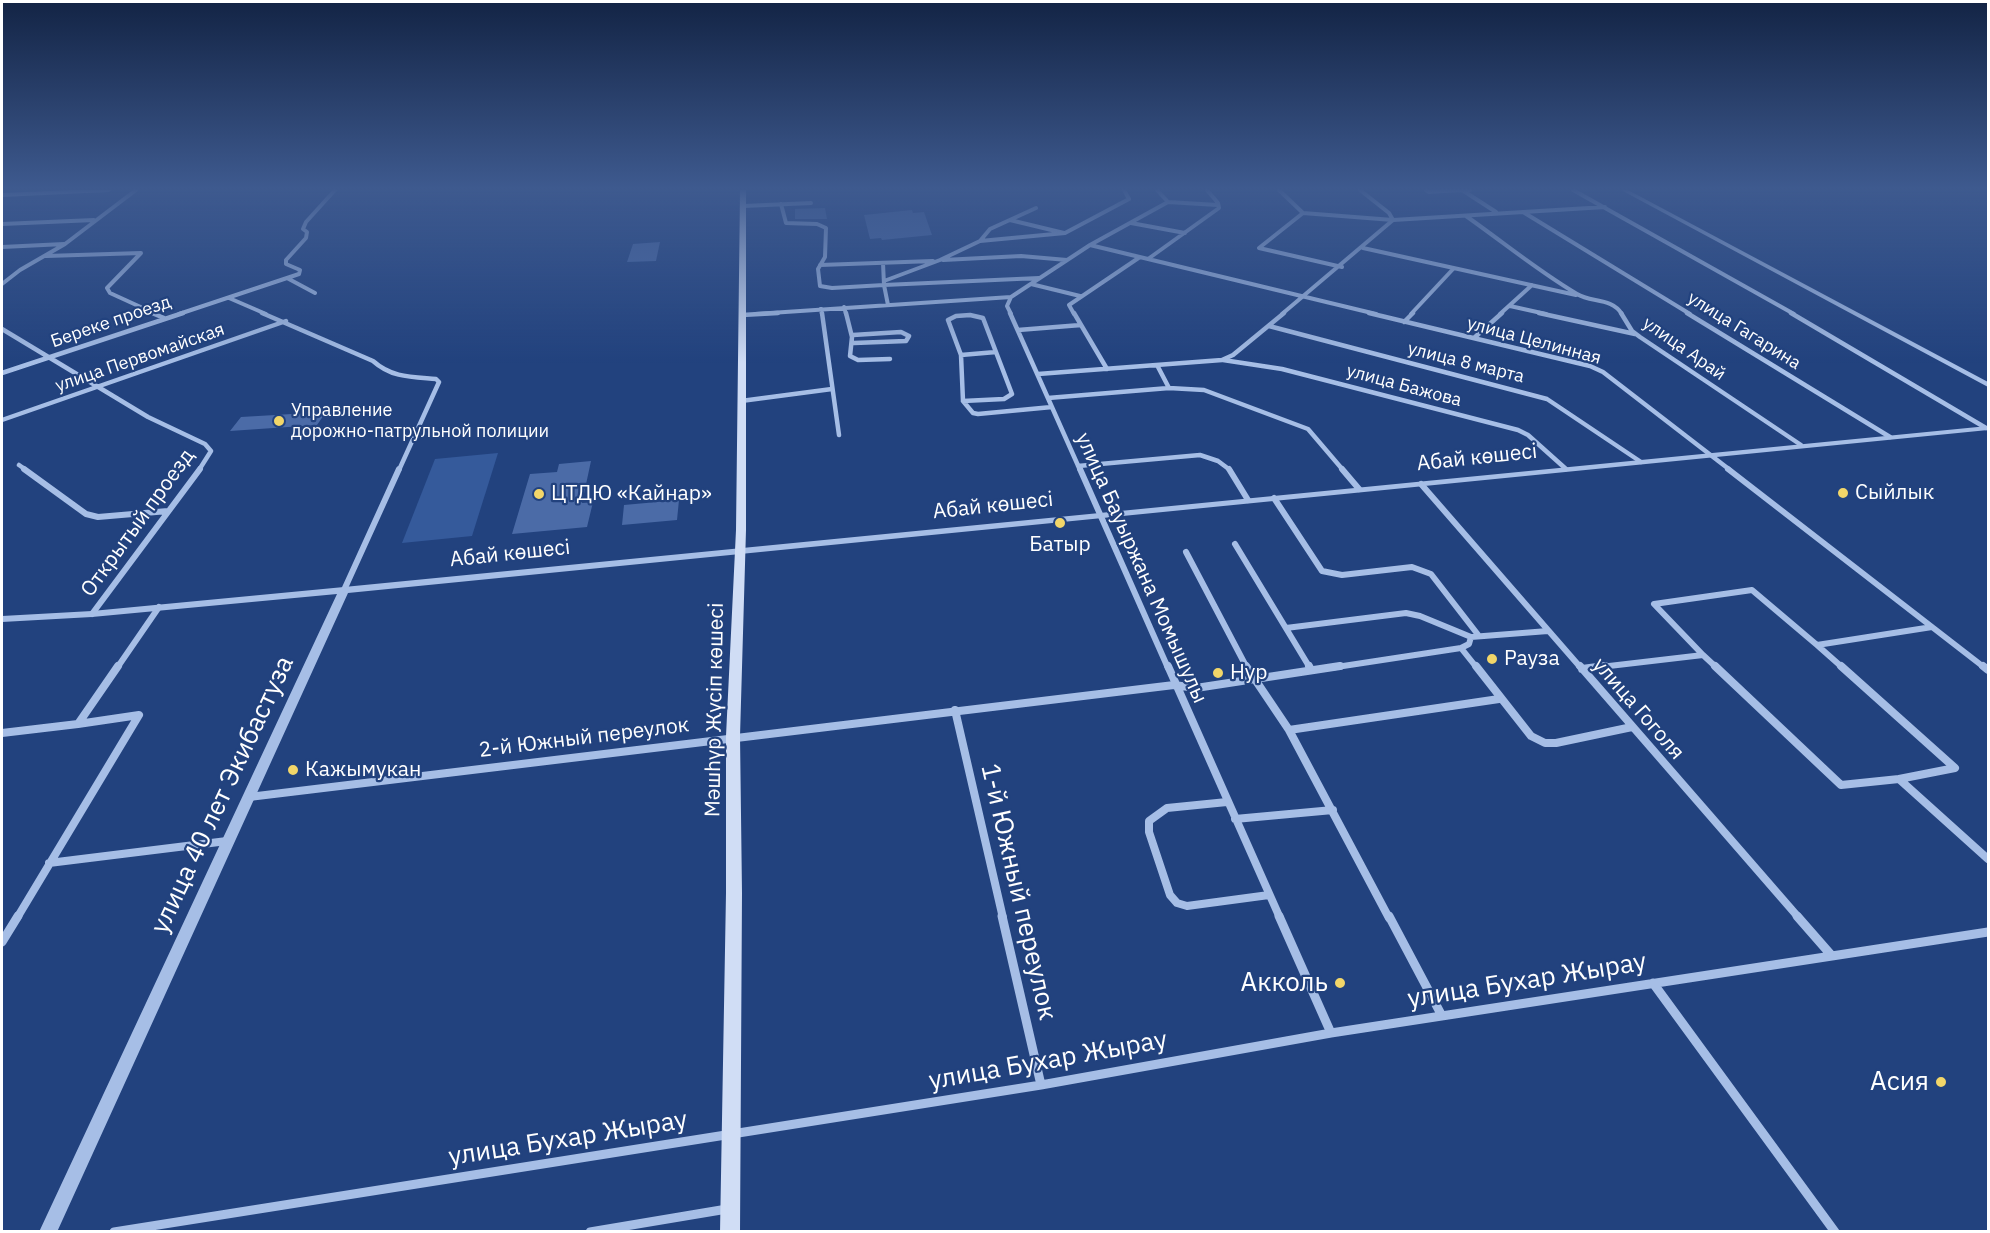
<!DOCTYPE html>
<html>
<head>
<meta charset="utf-8">
<style>
	body { margin:0 }
	#map { position:relative; width:1990px; height:1233px; overflow:hidden; background:#22427e; font-family:"IBM Plex Sans",sans-serif }
	canvas { display:block }
	.frame { position:absolute; inset:0; border:3px solid #fff; pointer-events:none }
</style>
</head>
<body>
<div id="map">
<canvas width="1990" height="1233"></canvas>
<div class="frame"></div>
</div>
<script>
const g = document.querySelector('canvas').getContext('2d');
g.lineJoin = 'round';
function fill(path, color) { g.fillStyle = color; g.fill(path, 'evenodd'); }
function trace(path, color, width, dash) { g.strokeStyle = color; g.lineWidth = width; g.lineCap = dash ? 'butt' : 'round'; g.setLineDash(dash || []); g.stroke(path); }
function drawText(font, color, halo, rows, align = 'center') {
  g.font = font + ' "IBM Plex Sans",sans-serif'; g.lineWidth = 4.5; g.setLineDash([]); g.textBaseline = 'middle'; g.strokeStyle = halo; g.fillStyle = color; for (const [text, x, y, turn = 0] of rows) {
    g.save(); g.translate(x, y); g.rotate((+turn || 0) * Math.PI / 180); g.textAlign = isNaN(turn) ? turn : align; if (halo) g.strokeText(text, 0, 0); g.fillText(text, 0, 0); g.restore();
  }
}
const green = new Path2D(`
	M498,453L472,536L402,543L435,459Z`);
const building = new Path2D(`
	M825,208L827,219H795V209Z
	M912,210L913,213L924,212L932,235L882,240L881,238L870,239L864,215Z
	M660,242L656,261L627,262L633,244Z
	M326,412L317,425L230,431L241,417Z
	M591,461L582,503L593,502L587,527L512,534L530,474L557,472L559,464Z
	M679,500L677,520L622,525L624,505Z`);
const minorFar4 = new Path2D(`
	M1279,190L1303,213
	M1426,190L1429,192L1462,190
	M1470,190H1462L1496,212
	M1573,190L1794,314
	M1168,202L1218,205
	M781,204L786,223L817,224L826,228L825,257L818,269L820,286L832,288L884,285L888,305
	M743,206L811,203
	M1523,212L1690,314
	M1466,216C1503,242 1538,271 1577,294C1591,303 1611,297 1622,314
	M1010,220L1064,233
	M1131,223L1185,233
	M2,224L94,220
	M980,241L990,229L1036,208
	M1090,245L1376,314
	M2,247L64,244
	M1363,248L1576,295
	M46,256L141,253L107,288L110,293L156,314
	M1148,259L1219,208L1218,203L1207,190
	M943,260L1021,256L1067,260
	M883,263L884,285L1039,278
	M820,265L933,261
	M1342,267L1259,248L1303,213L1393,220L1605,207
	M287,278L315,293
	M884,281L940,260L980,241L1065,233L1129,199L1124,190
	M2,284L20,270L65,244L136,190
	M1031,284L1080,296
	M229,298L266,314
	M1510,306L1546,314
	M844,307L846,314
	M821,309L822,314
	M179,314L299,274L300,270L286,264V260L306,238L307,232L303,229L306,222L335,190
	M755,314L1011,297
	M1011,314L1007,306L1011,297L1090,245L1168,202L1157,190
	M1074,314L1069,305L1140,257
	M1282,314L1393,220L1389,213L1360,190
	M1411,314L1454,268
	M1500,314L1532,285`);
const minorFar3 = new Path2D(`
	M152,313L164,318
	M262,313L373,361C392,378 412,377 436,379L439,382L399,470
	M822,313L839,435
	M846,313L852,337L850,356L858,360L890,359
	M1010,313L1080,470
	M1074,313L1107,369
	M1369,313L1590,366L1603,372L1730,470
	M1539,313L1635,334
	M1621,313L1632,331L1640,337L1801,445
	M1687,313L1890,437
	M1791,313L1986,428
	M742,315L778,313
	M970,315L983,318L1012,394L1004,399L963,401L961,355L948,320L956,316Z
	M1404,322L1413,313
	M1269,326L1547,399L1641,462
	M2,329L148,417L205,444L211,451L199,470
	M1018,330L1081,325
	M853,335L901,332L909,336L906,341L854,343
	M1474,338L1502,313
	M961,355L996,352
	M1223,360L1282,369L1518,430L1528,435L1566,469
	M1157,365L1169,388L1204,390L1308,429L1343,470
	M2,373L183,313
	M1038,374L1222,360L1233,355L1284,313
	M1048,398L1169,388
	M741,401L832,389
	M963,401L973,413L978,414L1052,407
	M2,420L286,321
	M19,465L26,470
	M1078,466L1200,455L1218,461L1230,470`);
const minorFar2 = new Path2D(`
	M24,469L86,514L98,517L168,511
	M1080,469L1168,668
	M1229,469L1248,500
	M1342,469L1359,489
	M1728,469L1985,668
	M1421,484L1581,668
	M1274,498L1322,571L1342,575L1412,567L1431,574L1479,636
	M1235,544L1310,668
	M1186,552L1247,668
	M344,590L399,469
	M92,614L200,469
	M1286,628L1406,613L1420,616L1471,637
	M1817,645L1843,668
	M1461,648L1477,668
	M1703,655L1717,668
	M117,668L159,607
	M1330,668L1461,648L1469,644L1471,637L1548,631
	M1592,668L1703,655L1654,604L1752,590L1817,645L1932,627`);
const minorFar1 = new Path2D(`
	M1168,666L1280,918
	M1246,666L1289,730L1389,918
	M1309,666L1311,670
	M1476,666L1531,736L1545,743H1556L1632,727
	M1580,666L1799,918
	M1715,666L1841,785L1899,779
	M1841,666L1955,768L1899,779L1988,859
	M1983,666L1988,670
	M1582,669L1605,666
	M955,710L1003,918
	M1289,730L1499,699
	M2,733L78,724
	M249,797L1174,685L1196,688L1340,666
	M1227,802L1167,808L1149,821V832L1170,895L1177,903L1187,906L1269,895
	M1235,819L1333,810
	M49,863L227,841
	M17,918L139,715L78,724L118,666`);
const minor = new Path2D(`
	M1002,916L1041,1085
	M1279,916L1331,1033
	M1389,916L1442,1016
	M1797,916L1832,956
	M2,942L18,916
	M1653,983L1835,1232
	M114,1232L1041,1085L1331,1033L1988,932
	M590,1232L727,1209`);
const tertiary = new Path2D(`
	M1621,190H1628L1988,382V387Z
	M1988,426V430L348,593L57,1232H39L337,594L92,617L2,622V616L92,611L344,587Z`);
const secondary = new Path2D(`
	M71,190H112L109,192L2,197V193Z
	M740,190H746V530L740,736L742,893L740,1232H720L726,893V736L736,530Z`);
const markers = [
	[279,421,6,"#f2d669"],
	[1843,493,6,"#f2d669"],
	[539,494,6,"#f2d669"],
	[1060,523,6,"#f2d669"],
	[1492,659,6,"#f2d669"],
	[1218,673,6,"#f2d669"],
	[293,770,6,"#f2d669"],
	[1340,983,6,"#f2d669"],
	[1941,1082,6,"#f2d669"]
];
const farStreetnames = [
	["Береке проезд",111,322,-19],
	["улица Гагарина",1744,331,32],
	["улица Целинная",1534,341,15],
	["улица Арай",1684,349,35],
	["улица Первомайская",140,358,-19],
	["улица 8 марта",1466,363,14],
	["улица Бажова",1404,386,15]
];
const farPoinames = [
	["Управление",291,411],
	["дорожно-патрульной полиции",291,432]
];
const streetNames = [
	["Абай көшесі",1477,458,-6],
	["Абай көшесі",993,506,-6],
	["Открытый проезд",138,523,-54],
	["Абай көшесі",510,554,-6],
	["улица Бауыржана Момышулы",1141,568,66],
	["улица Гоголя",1638,709,49],
	["Мәшһүр Жүсіп көшесі",715,710,-89],
	["2-й Южный переулок",584,738,-7]
];
const poiNames = [
	["Сыйлык",1855,493],
	["ЦТДЮ «Кайнар»",551,494],
	["Батыр",1060,545,"center"],
	["Рауза",1504,659],
	["Нур",1230,673],
	["Кажымукан",305,770]
];
const nearStreetnames = [
	["улица 40 лет Экибастуза",223,795,-65],
	["1-й Южный переулок",1018,892,77],
	["улица Бухар Жырау",1527,981,-9],
	["улица Бухар Жырау",1048,1061,-10],
	["улица Бухар Жырау",568,1139,-9]
];
const nearPoinames = [
	["Акколь",1328,983],
	["Асия",1929,1082]
];
fill(green, '#355a9b');
fill(building, '#4b6ba7');
trace(minorFar4, '#a6bee6', 4);
trace(minorFar3, '#a6bee6', 4.5);
trace(minorFar2, '#a6bee6', 6);
trace(minorFar1, '#a6bee6', 8);
trace(minor, '#a6bee6', 9);
fill(tertiary, '#a6bee6');
fill(secondary, '#d0ddf5');
const sky = g.createLinearGradient(0, 0, 0, 363);
sky.addColorStop(0, '#132445');
sky.addColorStop(0.52, '#3e5a8f');
sky.addColorStop(1, '#3e5a8f00');
g.fillStyle = sky;
g.fillRect(0, 0, 1990, 363);
for (const [x, y, r, color] of markers) { const dot = new Path2D(); dot.arc(x, y, r, 0, 2 * Math.PI); g.fillStyle = color; g.fill(dot); trace(dot, '#22427e', 2); }
drawText('18px', '#fff', '#22427e', farStreetnames);
drawText('18px', '#fff', '#22427e', farPoinames, 'left');
drawText('21px', '#fff', '#22427e', streetNames);
drawText('21px', '#fff', '#22427e', poiNames, 'left');
drawText('26px', '#fff', '#22427e', nearStreetnames);
drawText('26px', '#fff', '#22427e', nearPoinames, 'right');
</script>
</body>
</html>
